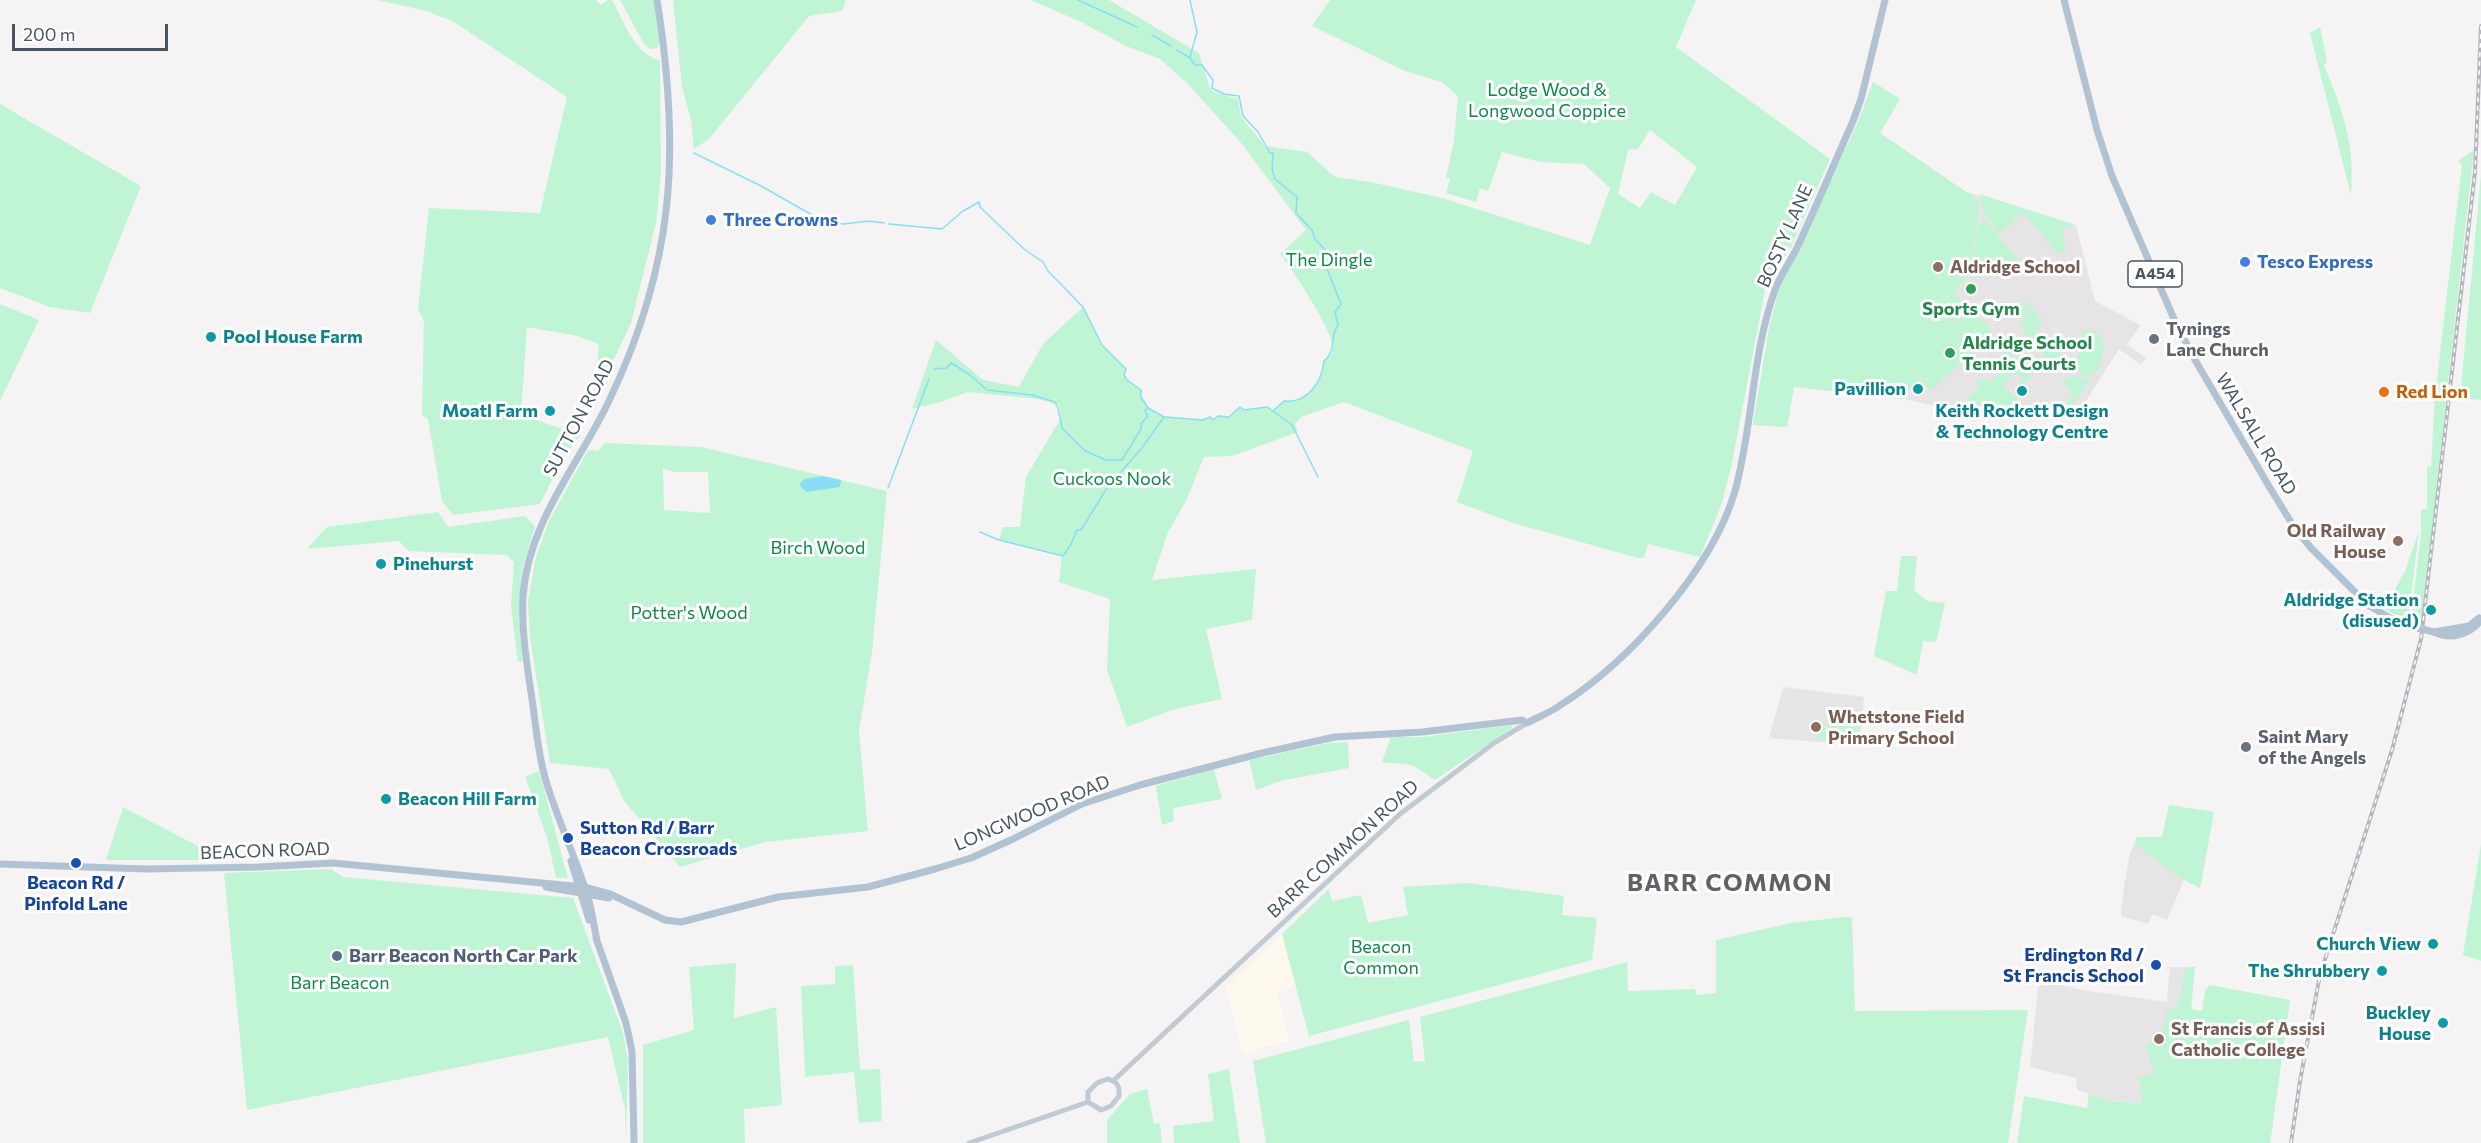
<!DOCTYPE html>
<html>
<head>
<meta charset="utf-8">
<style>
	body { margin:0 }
	#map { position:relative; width:2481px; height:1143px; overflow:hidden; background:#f5f3f3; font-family:Commissioner,sans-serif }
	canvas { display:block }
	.scale { position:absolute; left:12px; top:24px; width:156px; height:27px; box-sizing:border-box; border:3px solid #485663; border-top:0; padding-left:8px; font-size:18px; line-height:21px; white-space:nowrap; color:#485663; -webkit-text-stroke:4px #fff; paint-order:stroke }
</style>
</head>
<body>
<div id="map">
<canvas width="2481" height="1143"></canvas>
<div class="scale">200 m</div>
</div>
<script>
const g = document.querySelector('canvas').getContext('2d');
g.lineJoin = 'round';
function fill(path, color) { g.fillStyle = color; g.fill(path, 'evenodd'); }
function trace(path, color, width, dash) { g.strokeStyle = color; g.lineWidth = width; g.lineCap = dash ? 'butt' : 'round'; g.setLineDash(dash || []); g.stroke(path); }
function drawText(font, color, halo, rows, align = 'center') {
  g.font = font + ' Commissioner,sans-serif'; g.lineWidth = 6; g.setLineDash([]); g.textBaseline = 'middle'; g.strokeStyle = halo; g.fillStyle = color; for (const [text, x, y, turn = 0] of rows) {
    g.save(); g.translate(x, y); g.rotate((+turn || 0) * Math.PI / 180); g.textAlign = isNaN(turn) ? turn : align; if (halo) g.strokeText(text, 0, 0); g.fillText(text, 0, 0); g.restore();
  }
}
const commercial = new Path2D(`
	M1282,934L1296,985L1278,994L1289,1041L1243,1053L1226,986Z`);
const education = new Path2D(`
	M1873,82L1900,99L1880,133L1966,192L2076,225L2095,301L2140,325L2127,345L2146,358L2141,365L2119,349L2077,415L2048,411L2043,413L1987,412L1946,408L1904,399L1794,387L1787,427L1753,425L1769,329L1779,290L1859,120Z
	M1783,687L1864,697L1859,745L1769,738Z
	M2169,805L2214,812L2200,888L2184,880L2167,920L2153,914L2148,924L2121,916L2123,893L2130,853L2137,837H2162Z
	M2170,967H2195L2191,1009L2202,1011L2205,992L2209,985L2290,1000L2270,1143L2156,1103L2110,1101L2077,1090L2076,1078L2030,1067L2038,988L2040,985L2047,986L2048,982L2082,990L2167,1002Z`);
const green = new Path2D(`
	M377,0H596L601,5L608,0H612C625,23 633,52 660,61L661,173L656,223L631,323L608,372L597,367L599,344L577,336L527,327L521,415L581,435L564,456L540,504L453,515L442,501L428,419L422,415L424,321L418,309L429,208L540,213L567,97L454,22L427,11Z
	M620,0H654L660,43L657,48L650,49L644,44Z
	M673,0H846L842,11L809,16L709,139L694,149L691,120L682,87Z
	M1031,0H1109L1199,53L1210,88L1214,92L1238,99L1241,117L1265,146L1307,152L1335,177L1375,183L1442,198L1590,245L1610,188L1584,164L1540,162L1502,152L1488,191L1480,188L1476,202L1446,193L1450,179L1446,177L1454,140L1458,96L1442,82L1405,71L1312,26L1330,0H1696L1676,47L1830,159L1791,247L1765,290L1732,463L1722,503L1700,557L1648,544L1644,558H1638L1513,523L1457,502L1473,451L1344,402L1301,417L1295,424L1298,432L1232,456L1204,457L1186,501L1168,532L1152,580L1256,569L1252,620L1206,629L1222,699L1175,709L1127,727L1107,670L1110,599L1059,582L1062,556L999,540L1003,527H1020L1026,477L1061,418L1059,405L1038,399L968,392L941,402L912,409L936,340L983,380L1019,387L1043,344L1083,307L1101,345L1126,369L1124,375L1127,380L1141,390V397L1148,408L1158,415L1182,419L1203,420L1210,417L1213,420L1218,416L1229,417L1240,407L1244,410L1267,407L1273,411L1284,401C1307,404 1322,382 1324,361C1328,358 1332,356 1333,350C1335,333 1292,269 1280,254L1306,230L1242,144L1187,83L1160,59L1126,46L1081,22ZM1650,130L1697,167L1675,205L1651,192L1640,208L1618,194L1628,150L1638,149Z
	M2320,27L2327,62L2324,65C2343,111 2355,144 2351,195L2310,33Z
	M1873,82L1900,99L1880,133L1966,192L1973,194C1989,219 1963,240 1977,269L1953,292L1969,309L1950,326L1936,313L1950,328L1958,321L1960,324L1958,320L1971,309L1993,333L1931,391L1911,369L1919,380L1908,390L1904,399L1794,387L1787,427L1753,425L1769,329L1779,290L1859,120Z
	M0,104L141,186L90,313L50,307L0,288Z
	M2474,150L2421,626L2414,624L2411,619L2421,534V510L2427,509V467L2431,466L2435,396L2462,165L2458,161Z
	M2481,175V400L2460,398Z
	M1979,194L2076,225L2062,230L2066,251L2056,252L2023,213L1999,234L1983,210Z
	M1983,218L2019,261L2001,277L1985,274C1969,257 1972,237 1983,218Z
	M2025,300L2042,320L2032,342L2023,333L2025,330L2021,323L2033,310L2020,319L2015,317L2026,306L2023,302Z
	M0,304L39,320L0,401Z
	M2085,330L2097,332L2105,343L2100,368L2090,376L2082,375L2076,370L2081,336Z
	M2041,341L2053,344L2061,341L2060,354L2065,358L2061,359L2058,356L2049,361L2034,344Z
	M2007,349L1998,361L1999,362L2010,352L2032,377L2020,388L2017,385L2023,379L2016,372L2003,385L2013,396L2016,394L2018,396L2016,398L2026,409L2030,405L2042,404L2043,413L1958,409L1980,386L1977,382L1983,377L1989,383L2005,368L2003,365L2001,368L1992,358L1996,360Z
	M2074,375L2081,379H2091L2074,403L2062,406L2074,395L2063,382Z
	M604,443L701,447L887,491L872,652L859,731L868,831L765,842L680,867L624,801L609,769L550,763L530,638L528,601L536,557L549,521L588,450L598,451ZM663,468L673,472H708L710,513L664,510Z
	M438,512L448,527L525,516L535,526L522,569L519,614L522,662H518L511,606L514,562L507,555L409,551L399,541L307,549L327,527Z
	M2419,531L2408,621L2386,610L2385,608L2405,571Z
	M1901,556H1917L1914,590L1927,601L1945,603L1936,642L1923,641L1917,675L1874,656L1886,591H1897Z
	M1853,717H1858L1855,743L1817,739V727L1827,728L1828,721H1849Z
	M1512,725V728L1435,780L1412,765L1382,762L1391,737H1423Z
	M1348,742L1349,768L1280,781L1256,790L1249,760L1329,743Z
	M1214,769L1222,799L1173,808L1174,821L1162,825L1156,786Z
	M539,771L568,878H556L547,837L525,777Z
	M2169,805L2214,812L2200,888L2184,880L2135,845L2137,837H2162Z
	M123,807L225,860H106Z
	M2481,844V961L2463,955Z
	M331,869L343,877L573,898L623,1033L628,1060L626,1139L625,1109L608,1037L247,1110L224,873Z
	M1468,883L1564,896L1562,915L1597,918L1592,960L1309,1036L1282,934L1329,889L1332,901L1361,895L1368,923L1408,915L1403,887Z
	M1845,917H1852L1855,1011L2028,1010L2008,1143H1266L1253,1061L1409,1020L1414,1062L1425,1061L1420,1017L1627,962L1628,991L1695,989L1696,995L1716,993V940L1791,923Z
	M736,963L734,1018L776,1007L782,1105L744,1109L745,1143H643V1045L694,1030L689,967Z
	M853,965L860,1070L880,1069L882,1121L859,1123L854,1072L805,1077L801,986L835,984V966Z
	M2195,967L2191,1009L2202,1011L2205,992L2209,985L2290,1000L2270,1143H2017L2024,1096L2087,1108L2089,1094L2110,1101L2142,1103L2139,1078L2154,1073L2146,1047C2163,1040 2164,1027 2167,1010L2176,1008L2181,996L2185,968Z
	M1229,1069L1240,1143H1174L1173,1126L1214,1121L1208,1074Z
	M1147,1089L1154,1124L1160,1123L1162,1143H1107V1120L1130,1094Z`);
const water = new Path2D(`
	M823,476L841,480L840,487L807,492L801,487L800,483L805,479Z`);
const stream = new Path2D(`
	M1078,0L1137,27
	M1152,35L1171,46
	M1190,57L1197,32L1190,0
	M694,153L761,186L821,220L844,224L869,221L884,223
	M889,224L942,229L963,211L979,202L980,207L1024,249L1043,262L1048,271L1083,307L1102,345L1126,369L1124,375L1127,380L1141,390V397L1148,408
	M934,369L947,368L951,363L953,364L970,375L987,390L1032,395L1055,402L1058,408L1062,428L1085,451L1106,460H1122L1141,429V424L1148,416L1145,411L1148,408L1164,417L1203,420L1210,417L1213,420L1218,416L1229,417L1240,407L1244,410L1267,407L1273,411L1284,401C1307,404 1322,382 1324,361C1337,351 1329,338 1338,325L1335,312L1341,304L1326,266L1325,250L1315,239L1312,230L1296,213L1297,197L1275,179L1272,169L1273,153H1270L1258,132L1243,116L1239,96L1224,94L1212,88L1213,80L1202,65H1195L1190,58L1177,50
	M1274,412L1292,425L1318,477
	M888,488L929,379
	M980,532L999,540L1063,556L1071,544L1077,530H1081L1107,488L1141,449L1164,417`);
const minor = new Path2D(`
	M1107,1079C1117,1081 1120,1086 1119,1096L1111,1106L1101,1110L1088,1102V1092L1097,1083Z
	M1114,1080L1400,814L1494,743L1527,723
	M969,1143L1088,1102`);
const major = new Path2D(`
	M2064,0L2097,130L2112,176L2174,319L2195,360L2270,488L2294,527L2311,548L2368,605L2390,618L2418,628
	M2434,632C2451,641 2470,634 2481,620
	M2434,632L2469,626L2479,618
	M571,861L589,920
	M0,864L146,869L258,867L333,863L584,887L610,894L665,920L681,922L778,897L868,887L935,869L971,858L1013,839L1082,804L1140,785L1262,753L1335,737L1422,732L1522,720L1527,723C1538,717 1549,713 1559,706C1628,663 1712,570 1735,491C1753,426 1752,353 1775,290C1780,276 1789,263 1796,250C1816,207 1834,164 1853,121L1861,99L1885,0
	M546,887L609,898
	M596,938L626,1023L632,1051L634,1143
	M597,941C594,926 592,911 588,897C576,858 558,821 546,781C538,755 536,726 532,699C527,665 521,630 523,596C528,523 577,467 608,403C675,264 681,151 657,0`);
const rail = new Path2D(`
	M2291,1143L2300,1081L2320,975L2392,750L2421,639L2475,172L2481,26`);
const majorBridge = new Path2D(`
	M2418,628L2434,632`);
const markers = [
	[711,220,6,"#3f7fe0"],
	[2245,262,6,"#3f7fe0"],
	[1938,267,6,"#8d6e63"],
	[1971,289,6,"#2e9e5b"],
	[211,337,6,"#0f9aa8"],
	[2154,339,6,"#6b7280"],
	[1950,353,6,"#2e9e5b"],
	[1918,389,6,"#0f9aa8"],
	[2022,391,6,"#0f9aa8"],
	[2384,392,6,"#e8710a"],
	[550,411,6,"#0f9aa8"],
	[2398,541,6,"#8d6e63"],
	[381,564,6,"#0f9aa8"],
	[2431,610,6,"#0f9aa8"],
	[1816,727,6,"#8d6e63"],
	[2246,747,6,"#6b7280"],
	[386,799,6,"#0f9aa8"],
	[568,838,6,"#1a4fb4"],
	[76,863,6,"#1a4fb4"],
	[2433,944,6,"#0f9aa8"],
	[337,956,6,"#5c6f8a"],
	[2156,965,6,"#1a4fb4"],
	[2382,971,6,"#0f9aa8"],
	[2443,1023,6,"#0f9aa8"],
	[2159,1039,6,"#8d6e63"]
];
const shields = [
	[2155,274,54]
];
const shieldNames = [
	["A454",2155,274]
];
const parkNames = [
	["Lodge Wood &",1547,90],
	["Longwood Coppice",1547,111],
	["The Dingle",1329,260],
	["Cuckoos Nook",1112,479],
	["Birch Wood",818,548],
	["Potter's Wood",689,613],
	["Beacon",1381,947],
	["Common",1381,968],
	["Barr Beacon",340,983]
];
const shopNames = [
	["Three Crowns",723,220],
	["Tesco Express",2257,262]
];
const streetNames = [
	["BOSTY LANE",1785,236,-66],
	["SUTTON ROAD",579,418,-62],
	["WALSALL ROAD",2256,434,59],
	["LONGWOOD ROAD",1032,813,-23],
	["BARR COMMON ROAD",1343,849,-42],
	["BEACON ROAD",265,851,-2]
];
const educationNames = [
	["Aldridge School",1950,267],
	["Old Railway",2386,531,"right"],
	["House",2386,552,"right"],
	["Whetstone Field",1828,717],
	["Primary School",1828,738],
	["St Francis of Assisi",2171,1029],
	["Catholic College",2171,1050]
];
const leisureNames = [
	["Sports Gym",1971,309],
	["Aldridge School",1962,343,"left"],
	["Tennis Courts",1962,364,"left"]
];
const worshipNames = [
	["Tynings",2166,329],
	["Lane Church",2166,350],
	["Saint Mary",2258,737],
	["of the Angels",2258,758]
];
const cultureNames = [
	["Pool House Farm",223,337,"left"],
	["Pavillion",1906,389],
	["Moatl Farm",538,411],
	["Keith Rockett Design",2022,411,"center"],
	["& Technology Centre",2022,432,"center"],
	["Pinehurst",393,564,"left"],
	["Aldridge Station",2419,600],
	["(disused)",2419,621],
	["Beacon Hill Farm",398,799,"left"],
	["Church View",2421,944],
	["The Shrubbery",2370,971],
	["Buckley",2431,1013],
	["House",2431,1034]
];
const foodNames = [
	["Red Lion",2396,392]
];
const transitNames = [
	["Sutton Rd / Barr",580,828],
	["Beacon Crossroads",580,849],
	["Beacon Rd /",76,883,"center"],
	["Pinfold Lane",76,904,"center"],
	["Erdington Rd /",2144,955,"right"],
	["St Francis School",2144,976,"right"]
];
const serviceNames = [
	["Barr Beacon North Car Park",349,956]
];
const districtNames = [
	["BARR COMMON",1730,883]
];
fill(commercial, '#fef9ee');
fill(education, '#e6e4e5');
fill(green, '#bff5d4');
fill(water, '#89def5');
trace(stream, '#89def5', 1.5);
trace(minor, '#c0cad3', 5);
trace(major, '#b1c2d3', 7);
trace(rail, '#b4b8be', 4);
trace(rail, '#fff', 1.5, [4.5]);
trace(majorBridge, '#b1c2d3', 7);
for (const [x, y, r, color] of markers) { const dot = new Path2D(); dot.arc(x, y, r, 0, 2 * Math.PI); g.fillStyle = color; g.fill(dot); trace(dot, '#fff', 2); }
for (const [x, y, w] of shields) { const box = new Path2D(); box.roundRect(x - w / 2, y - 13, w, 26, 4.5); g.fillStyle = '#fff'; g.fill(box); trace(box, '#485663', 1.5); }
drawText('bold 16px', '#485663', null, shieldNames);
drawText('18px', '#0e884d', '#fff', parkNames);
drawText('bold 18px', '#366cbe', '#fff', shopNames, 'left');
drawText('18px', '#485663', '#fff', streetNames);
drawText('bold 18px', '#785e54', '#fff', educationNames, 'left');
drawText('bold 18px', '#27864d', '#fff', leisureNames);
drawText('bold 18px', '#5b616d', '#fff', worshipNames, 'left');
drawText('bold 18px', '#0d838f', '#fff', cultureNames, 'right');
drawText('bold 18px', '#c56008', '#fff', foodNames, 'left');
drawText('bold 18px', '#164399', '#fff', transitNames, 'left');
drawText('bold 18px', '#4e5e75', '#fff', serviceNames, 'left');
g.letterSpacing = '1.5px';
drawText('bold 24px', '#5e6369', '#fff', districtNames);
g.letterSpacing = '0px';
</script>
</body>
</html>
